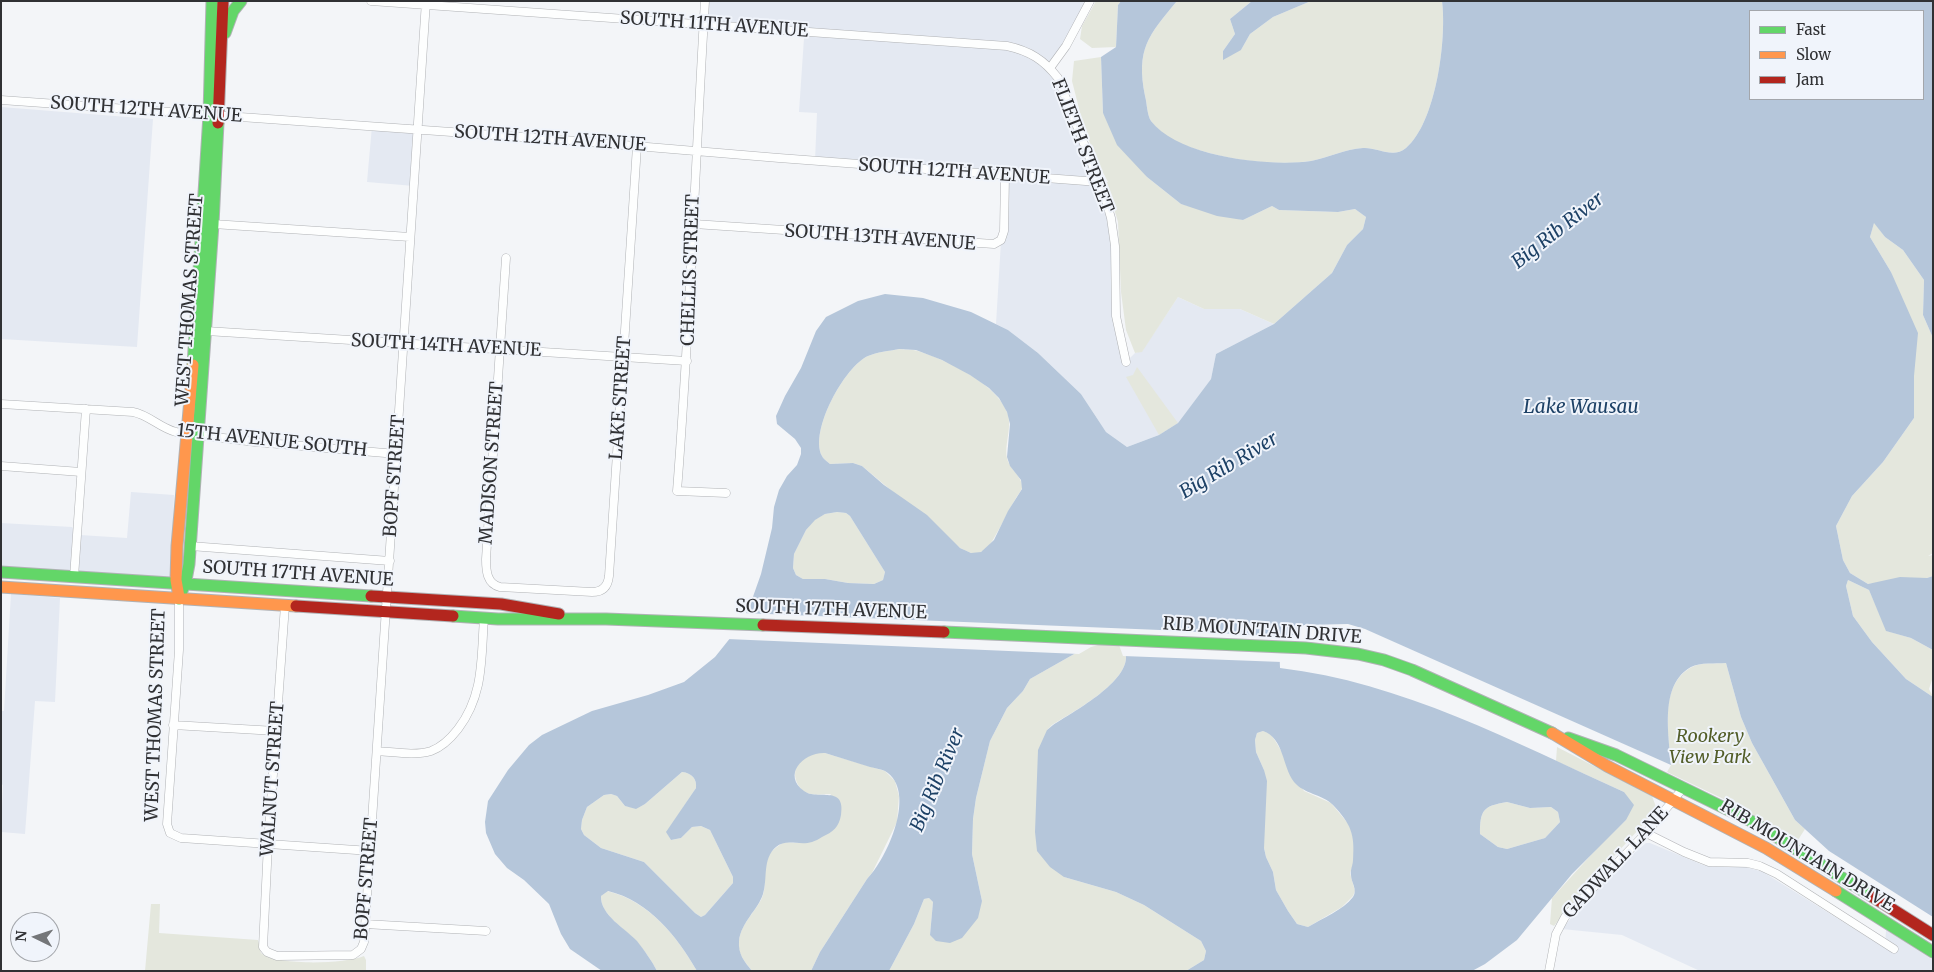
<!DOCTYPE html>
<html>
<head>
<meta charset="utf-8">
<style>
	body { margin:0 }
	#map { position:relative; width:1934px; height:972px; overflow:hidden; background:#f3f5f8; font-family:Merriweather,serif }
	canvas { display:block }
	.frame { position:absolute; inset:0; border:2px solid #303134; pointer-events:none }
	.legend { position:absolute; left:1749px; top:10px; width:175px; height:90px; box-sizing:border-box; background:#f0f4fb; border:1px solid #a3a6ab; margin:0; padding:6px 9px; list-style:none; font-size:15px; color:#303134 }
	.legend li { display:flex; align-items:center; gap:10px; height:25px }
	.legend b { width:25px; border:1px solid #a3a6ab }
	.north { position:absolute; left:10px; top:912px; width:50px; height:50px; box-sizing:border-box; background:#f0f4fb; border:1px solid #a3a6ab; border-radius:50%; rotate:274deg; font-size:14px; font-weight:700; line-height:20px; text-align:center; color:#303134 }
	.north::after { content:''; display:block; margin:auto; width:18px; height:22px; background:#747679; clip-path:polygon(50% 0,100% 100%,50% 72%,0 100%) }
</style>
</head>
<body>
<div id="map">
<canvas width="1934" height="972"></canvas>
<div class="frame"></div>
<ul class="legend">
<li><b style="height:6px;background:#63d668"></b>Fast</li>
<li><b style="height:6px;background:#ff974d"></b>Slow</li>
<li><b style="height:6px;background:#b3261e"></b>Jam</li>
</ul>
<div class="north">N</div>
</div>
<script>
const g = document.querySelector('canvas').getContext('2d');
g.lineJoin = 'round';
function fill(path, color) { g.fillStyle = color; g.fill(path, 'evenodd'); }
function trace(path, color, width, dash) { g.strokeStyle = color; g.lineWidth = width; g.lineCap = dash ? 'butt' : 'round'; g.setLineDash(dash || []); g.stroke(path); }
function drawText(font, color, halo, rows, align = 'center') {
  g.font = font + ' Merriweather,serif'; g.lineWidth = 4; g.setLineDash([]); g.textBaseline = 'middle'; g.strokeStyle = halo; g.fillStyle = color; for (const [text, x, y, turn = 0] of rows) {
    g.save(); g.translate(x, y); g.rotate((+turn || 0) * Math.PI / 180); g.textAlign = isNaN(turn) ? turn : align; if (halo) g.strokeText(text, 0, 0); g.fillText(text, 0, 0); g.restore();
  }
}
const built = new Path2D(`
	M705,1H1090L1050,68L1111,218L1115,299L1126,362L1135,353L1142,351L1178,297L1204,309H1240L1274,324L1216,354L1211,379L1178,423L1159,435L1127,447L1106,432L1081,394L1038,353L1008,330L996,324L1005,176L815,161L817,113L799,112L804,38L801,32L703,25Z
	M1,107L153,119L137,347L1,339Z
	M372,126L418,129L414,186L367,182Z
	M131,492L174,495L171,577L1,567V523L72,527L80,535L127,538Z
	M11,594L60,598L55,702L35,701L25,834L1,832L3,785L1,784V711H4Z
	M1646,843H1650L1703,865L1713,867H1746L1763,872L1885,948L1886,930L1933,960V971H1700L1622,935L1562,929L1577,911L1625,861Z`);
const green = new Path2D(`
	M1096,1H1121L1118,5L1116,47L1092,48L1080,39L1082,26Z
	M1177,1H1252L1230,19L1235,34L1223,51L1241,50L1250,34L1273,17L1311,1H1442C1447,39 1436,123 1406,148C1393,159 1377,147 1363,148C1345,149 1328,158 1311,161C1269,167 1213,158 1174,141C1167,138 1156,128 1151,121C1147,115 1147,103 1145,96C1136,49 1148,36 1177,1Z
	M1101,57L1103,113L1147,177L1181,204L1243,220L1272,206L1279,210L1338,212L1355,209L1366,217L1363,229L1347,245L1332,273L1274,324L1240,309H1204L1178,297L1142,352L1135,353L1126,330L1121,292L1118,222L1106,182H1108L1097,161L1084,128L1072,81L1074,61Z
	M1874,222L1885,237L1903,250L1924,280L1923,315L1933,338V553L1928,556L1933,555V576L1927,578H1914L1868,584L1850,573L1843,560L1836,526L1852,496L1883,462L1914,418V376L1891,272L1870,237Z
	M899,349C905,350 912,349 918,351C945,359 997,384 1007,412C1013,427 1004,443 1007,458C1009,469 1023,476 1022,488C1021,491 1018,495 1016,498C1008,511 1002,525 994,538C992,542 986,550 981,552C974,556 966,551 960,548L862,466L853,463L830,464C827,461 823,459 822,456C809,431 845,366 868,356C877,352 889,351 899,349Z
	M1137,367L1178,423L1159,435L1126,377L1133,375Z
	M837,512L846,513L850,516L885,572L883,580L874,584L848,583L825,579H803L796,575L793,568L794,554L806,530L814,520L825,514Z
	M1848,580L1869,590L1887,631L1911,638L1933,650V677L1929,689L1933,697L1906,679L1872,642L1853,616L1846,586Z
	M1109,639L1121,643C1124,648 1126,652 1126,658C1125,684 1073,712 1052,725L1047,730L1064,877L1116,892L1144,905L1201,941L1206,951L1204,960L1186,971H889L914,924L924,899L929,898L933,902L930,935L982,901L972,854L973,819L976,798L990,741L1007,708L1023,691L1030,679L1090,645Z
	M1726,663L1741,717L1752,743L1795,820L1805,829L1798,840L1734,804L1667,772L1671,765C1669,734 1658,685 1692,667C1700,662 1717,664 1726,663Z
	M1263,731L1270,733L1276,742L1304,791L1331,803L1351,827L1355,841L1353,865L1350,873L1355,891L1353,896L1342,907L1308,927L1297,924L1288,911L1276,890L1273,872L1266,857L1264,848V770L1256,752L1255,740L1257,733Z
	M1557,747L1652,796L1656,807L1653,814L1589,883L1554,926L1550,924L1552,898L1600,845L1626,820L1624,792L1556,761Z
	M816,753H825L885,771L895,781L899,796L897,822L872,873L867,879L820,952L811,971H752C744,961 737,953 739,940C741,924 754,913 761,900C768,887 762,870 767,858C770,851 778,846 784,842L798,843L831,794C823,794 815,796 807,793C796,788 791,772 799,763C804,757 810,755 816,753Z
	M682,772C692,773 697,779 696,788L667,832L671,840L681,838L692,827L701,826L710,830L733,877V883L705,915L701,917L695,913L644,862L601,848L584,835L581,829L582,820L587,807L604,795L611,794L617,796L625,806L636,808L645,804Z
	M1507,802L1530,808L1551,807L1558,812L1560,822L1545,838L1507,849L1498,847L1480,834C1480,810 1483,806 1507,802Z
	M607,891C649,901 677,936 697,971H657C652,961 644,950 637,942C626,929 600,915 601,896Z
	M151,904H160L159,933L258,940L261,953C280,966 343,964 364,956L366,960V971H145Z`);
const water = new Path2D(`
	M1121,1H1177C1148,36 1136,49 1145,96C1147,103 1147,115 1151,121C1178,157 1270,167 1311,161C1328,158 1345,149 1363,148C1377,147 1393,159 1406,148C1436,123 1447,39 1442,1H1933V338L1923,315L1924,280L1903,250L1885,237L1874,223L1870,237L1891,272L1918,333L1914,376V418L1883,462L1852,496L1836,526L1843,560L1850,573L1868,584L1900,577L1927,578L1933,576V650L1911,638L1886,631L1869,590L1848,580L1846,586L1853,616L1872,642L1906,679L1933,697V917L1829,851L1795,820L1752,743L1741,717L1726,663C1716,664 1700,662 1691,667C1659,685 1669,734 1671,765L1365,629L1348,624L1304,625L1293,635L1279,639L1280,668C1401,682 1514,742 1624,792L1634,805L1626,820L1572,874L1517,940L1485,964L1472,971H1186L1204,960L1206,951L1201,941L1144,905L1116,892L1064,877L1050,867L1037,851L1035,832L1038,750L1047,730L1053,725C1073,712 1125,684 1126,658C1126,652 1123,648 1121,643L1109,639L1090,645L1030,679L1023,691L1007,708L990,741L976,798L973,819L972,854L982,901L978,918L962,938L950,943L936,941L930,935L933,902L929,898L924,899L914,924L889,971H811L820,952L867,879C887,859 918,791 885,771C881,769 874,768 870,767C855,762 840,758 825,753C803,752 782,775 804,791C817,801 846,784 841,815C839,827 833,832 822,837C819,839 815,841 812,842C799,846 786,838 776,847C762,859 768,878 763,894C758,910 741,922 739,941C738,954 744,961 752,971H697C677,936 649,901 608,891L601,896C600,915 626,929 637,941C644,950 652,961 657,971H602L570,949L561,934L549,904L524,880L507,868L495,854L486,833L485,822L488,801L508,770L529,745L542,735L592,711L648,695L684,682L715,657L735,632L749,608L761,574L772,528L774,507L779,490L787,476L797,465L801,454V448L795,439L777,424L776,416L785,396L801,368L816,331L826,317L858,301L885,294L923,298L971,312L1008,330L1038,353L1081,394L1106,432L1127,447L1159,435L1178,423L1211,379L1216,354L1274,324L1332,273L1347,245L1363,229L1366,217L1355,209L1338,212L1279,210L1272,206L1243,220L1217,216L1181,204L1147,177L1117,145L1103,113L1101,57L1116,47L1118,5ZM1750,11H1923V99H1750ZM899,349L916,350L942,360L970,375L989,388L999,398L1007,412L1010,424L1007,457L1010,466L1021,480L1022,489L1008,511L994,540L981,552L971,553L960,548L927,515L884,485L862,466L853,463L830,464C827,461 823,459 822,456C809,431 845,366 868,356C877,352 889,351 899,349ZM837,512L846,513L850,516L885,572L883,580L874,584L848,583L825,579H803L796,575L793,568L794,554L806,530L815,520L825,514ZM1263,731C1284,738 1282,766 1294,782C1304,794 1322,794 1333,805C1351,824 1355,834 1353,860C1353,865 1350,870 1351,875C1351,882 1358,890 1353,897C1343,910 1323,918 1308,927L1297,924L1288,911L1276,890L1273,872L1266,857L1264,848L1267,781L1264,770L1256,752L1255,740L1257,733ZM682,772C692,773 697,779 696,788L666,832L671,840L681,838L692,827L701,826L710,830L733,877V883L705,915L701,917L695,913L644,862L601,848L584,835L581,829L582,820L587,807L604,795L611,794L617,796L625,806L636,809L645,804ZM1507,802L1530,808L1551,807L1558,812L1560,822L1545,838L1507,849L1498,847L1480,834C1480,810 1483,806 1507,802Z
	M1252,1H1311L1273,17L1250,34L1241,50L1223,60V51L1235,34L1230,19Z`);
const pier = new Path2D(`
	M743,613L1160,630L1295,637L1282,641V662L1123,656L1119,645L1109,642L1091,647L1079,654L727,639Z`);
const street = new Path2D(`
	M371,1L1007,46C1030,51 1044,60 1058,78L1105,197L1111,218L1115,246L1116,316L1126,362
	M705,1C695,164 690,328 677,491L726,493
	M1050,68L1066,46L1090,1
	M1,100L564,140L779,158L1099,182
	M213,224L410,237
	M694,224L994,244L1001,240L1004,231L1005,176
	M506,258L486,559C486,571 487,584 500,587L592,592C603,592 608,586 609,576L637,146
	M206,331L687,361
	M1,404L133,412C149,415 160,428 176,432L255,442L397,454
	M1,466L81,472
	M190,546L390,561
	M74,577L86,409
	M179,599V650L167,824L170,833L181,838L371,851
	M285,605L268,844L263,947L267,952L277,956L353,955L361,949L364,942L426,1
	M173,725L276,731
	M377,751C394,752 415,756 431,751C442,747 451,738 458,729C484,695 481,659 484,618
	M1646,833L1684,852L1709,862L1748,863L1760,866L1777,874L1894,949
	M365,924L486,931
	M1549,971L1556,934L1565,917L1646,833L1684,787`);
const fast = new Path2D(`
	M225,33L233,11L241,1
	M193,365L209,115L212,1
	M1,572L371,596
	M179,599L186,580L189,564L213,224L218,123
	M453,616L498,619H606L763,625
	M944,632L1306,648L1358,654L1384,660L1412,670L1552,733
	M1568,738L1616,755L1751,821L1873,897
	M1836,891L1933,952`);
const slow = new Path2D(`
	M1,587L296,606
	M179,597L176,580L177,546L193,365
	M1552,733L1607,766L1766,848L1836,891`);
const jam = new Path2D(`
	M218,123L223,1
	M371,596L501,604L559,614
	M296,606L453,616
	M763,625L944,632
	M1873,897L1933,935`);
const streetNames = [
	["SOUTH 11TH AVENUE",714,25,4],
	["SOUTH 12TH AVENUE",146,110,4],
	["SOUTH 12TH AVENUE",550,139,4],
	["FLIETH STREET",1082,146,69],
	["SOUTH 12TH AVENUE",954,172,4],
	["SOUTH 13TH AVENUE",880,238,4],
	["CHELLIS STREET",691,270,-88],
	["WEST THOMAS STREET",190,300,-86],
	["SOUTH 14TH AVENUE",446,346,3],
	["LAKE STREET",621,398,-86],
	["15TH AVENUE SOUTH",272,441,6],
	["MADISON STREET",492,463,-86],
	["BOPF STREET",395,476,-86],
	["SOUTH 17TH AVENUE",298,574,4],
	["SOUTH 17TH AVENUE",831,610,2],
	["RIB MOUNTAIN DRIVE",1262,631,4],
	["WEST THOMAS STREET",156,715,-88],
	["WALNUT STREET",273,779,-86],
	["RIB MOUNTAIN DRIVE",1807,856,31],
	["GADWALL LANE",1616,863,-47],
	["BOPF STREET",367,879,-85]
];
const parkNames = [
	["Rookery",1710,737],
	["View Park",1710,758]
];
const waterNames = [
	["Big Rib River",1558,231,-38],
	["Lake Wausau",1581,408],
	["Big Rib River",1229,466,-31],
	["Big Rib River",938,780,-67]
];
fill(built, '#e4e9f2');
fill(green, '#e4e7dd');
fill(water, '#b5c6da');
fill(pier, '#f3f5f8');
trace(street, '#b0b2b5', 9);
trace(fast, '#b0b2b5', 13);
trace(slow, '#b0b2b5', 13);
trace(jam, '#b0b2b5', 13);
trace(street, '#fdfefe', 8);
trace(fast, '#63d668', 11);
trace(slow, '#ff974d', 11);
trace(jam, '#b3261e', 11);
drawText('18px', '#303134', '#f0f4fb', streetNames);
drawText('italic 18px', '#525d28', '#f0f4fb', parkNames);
drawText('italic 19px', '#1d4166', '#f0f4fb', waterNames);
</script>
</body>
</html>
